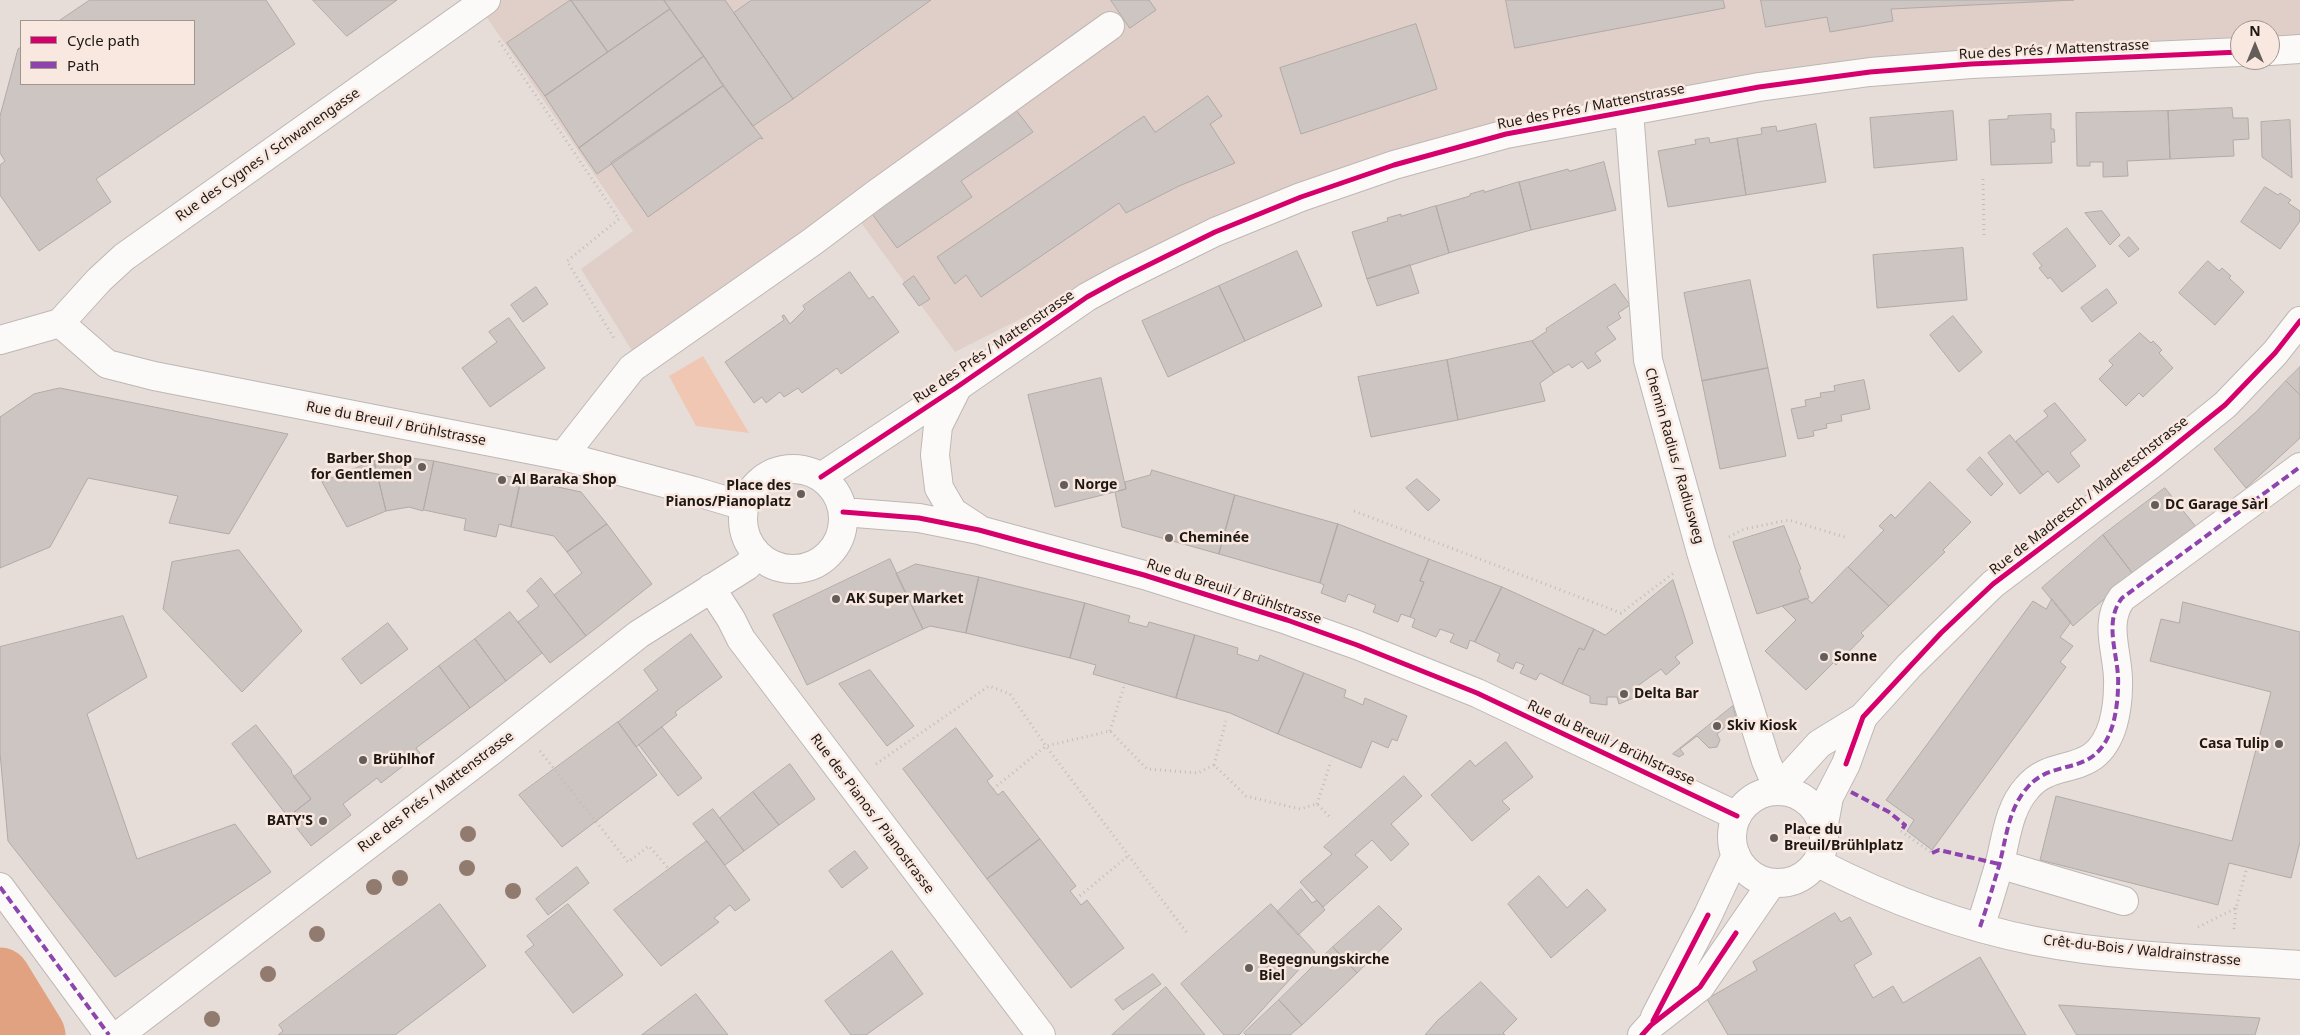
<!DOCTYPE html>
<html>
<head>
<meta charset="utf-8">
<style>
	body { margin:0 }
	#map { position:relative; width:2300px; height:1035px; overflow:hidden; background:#e6ddd9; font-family:"Noto Sans",sans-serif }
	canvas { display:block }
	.legend { position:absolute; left:20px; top:20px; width:175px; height:65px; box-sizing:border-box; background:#f9e8e0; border:1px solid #a1958f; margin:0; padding:6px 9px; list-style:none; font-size:15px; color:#1e1815 }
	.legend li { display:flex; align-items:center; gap:10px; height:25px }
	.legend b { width:25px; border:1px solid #a1958f }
	.north { position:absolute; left:2230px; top:20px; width:50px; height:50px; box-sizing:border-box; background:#f9e8e0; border:1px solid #a1958f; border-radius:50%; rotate:0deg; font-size:14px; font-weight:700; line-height:20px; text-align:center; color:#1e1815 }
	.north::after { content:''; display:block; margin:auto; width:18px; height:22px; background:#645d5a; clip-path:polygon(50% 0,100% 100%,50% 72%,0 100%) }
</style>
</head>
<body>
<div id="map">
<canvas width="2300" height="1035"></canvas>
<ul class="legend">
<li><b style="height:6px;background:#d6006c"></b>Cycle path</li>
<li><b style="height:6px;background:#8e44ad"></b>Path</li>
</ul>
<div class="north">N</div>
</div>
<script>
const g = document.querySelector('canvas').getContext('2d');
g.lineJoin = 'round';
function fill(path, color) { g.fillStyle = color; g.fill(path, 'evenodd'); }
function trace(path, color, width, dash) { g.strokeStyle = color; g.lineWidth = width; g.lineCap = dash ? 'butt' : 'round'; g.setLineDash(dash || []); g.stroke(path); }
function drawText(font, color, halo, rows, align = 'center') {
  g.font = font + ' "Noto Sans",sans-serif'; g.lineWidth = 5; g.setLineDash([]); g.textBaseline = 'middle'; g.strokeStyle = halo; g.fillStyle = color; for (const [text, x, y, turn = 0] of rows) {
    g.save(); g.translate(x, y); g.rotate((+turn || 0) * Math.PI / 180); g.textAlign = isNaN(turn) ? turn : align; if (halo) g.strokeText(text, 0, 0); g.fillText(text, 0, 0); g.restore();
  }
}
const built = new Path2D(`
	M475,0H2300V35L2270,37V30H2240V38L1862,60L1222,217L955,352L846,202L636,357L581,269L633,231Z`);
const green = new Path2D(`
	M703,356L749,433L696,426L669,376Z`);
const river = new Path2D(`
	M0,978L35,1035`);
const building = new Path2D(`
	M90,0H266L295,44L96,179L111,202L39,251L0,195V165L5,161L0,153V116L18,49L21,47V84H194V21H59Z
	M313,0H397L347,36Z
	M571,0L608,52L545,96L507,43Z
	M571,0H664L670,9L608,52Z
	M664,0H725L793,99L753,126Z
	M752,0H931L793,99L734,13Z
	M1111,0H1149L1156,10L1130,28Z
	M1506,0H1723L1725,8L1515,48Z
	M1761,0H2074L1891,9L1893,21L1830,32L1827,17L1766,27Z
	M670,9L704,56L579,148L545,96Z
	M1416,24L1437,89L1301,134L1280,68Z
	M704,56L723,86L597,174L579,148Z
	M723,86L763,139L760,138L648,217L611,163Z
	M1208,96L1222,116L1210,124L1235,163L1179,186L1126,213L1119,203L981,297L966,275L955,284L937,257L1144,116L1155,132Z
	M2232,108L2233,118H2248L2249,139L2233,140L2234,156L2170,159L2168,111Z
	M1016,110L1033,132L961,181L972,197L897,248L870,211Z
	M1953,111L1957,160L1874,168L1870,118Z
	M2168,111L2170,159L2127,161L2128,176L2103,177V162H2090V166H2077L2076,113Z
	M2051,114V129H2054L2055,142H2051L2052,163L1991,165L1989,120L2008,119V116Z
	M2290,120L2292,178L2262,157L2261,122Z
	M1816,124L1826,182L1746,195L1737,138L1762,134L1761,128L1776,126L1777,131Z
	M1709,138L1710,143L1737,138L1746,195L1668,207L1658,151L1696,144L1695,140Z
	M1604,162L1616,210L1531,230L1519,182L1568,169L1569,171Z
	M1519,182L1531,230L1449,253L1436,206L1470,196V194L1484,190V192Z
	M2265,187L2278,195L2280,193L2291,200L2288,203L2300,211V221L2280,249L2241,222Z
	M1436,206L1449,253L1367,279L1352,232L1388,221L1387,218L1401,214V216Z
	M2102,211L2120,235L2110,245L2085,213Z
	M2067,228L2096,266L2062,292L2050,277L2048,279L2039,268L2042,266L2033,254Z
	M2129,237L2139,249L2129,257L2119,246Z
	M1963,248L1967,300L1877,308L1873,255Z
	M1297,251L1322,306L1245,341L1219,286Z
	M2208,261L2219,271L2222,268L2231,276L2229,278L2244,292L2215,325L2179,293Z
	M1410,265L1419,293L1377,306L1367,279Z
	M850,272L869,299L873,296L899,332L841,374L837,368L802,393L798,388L784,397L780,392L766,403L762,397L754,403L725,362L784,320L782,316L784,315L790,324L805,309L803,306Z
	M914,276L930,299L919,306L903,284Z
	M1750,280L1768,368L1702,381L1684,293Z
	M1615,284L1630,305L1618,313L1621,318L1607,327L1616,339L1595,353L1601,361L1588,369L1582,361L1572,368L1569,364L1554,373L1532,341L1547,331L1546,329Z
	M1219,286L1245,341L1168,377L1142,321Z
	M536,287L548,304L523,322L511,305Z
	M2107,289L2117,303L2092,322L2081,308Z
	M1953,316L1982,352L1959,372L1930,335Z
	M509,318L545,368L490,407L462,368L497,342L489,332Z
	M2140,333L2151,343L2153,341L2162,350L2159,353L2173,368L2143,397L2139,393L2126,406L2099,379L2113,365L2109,361Z
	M1532,341L1554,373L1540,383L1545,401L1458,420L1447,360Z
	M1447,360L1458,420L1371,437L1358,377Z
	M2300,367V395L2286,381Z
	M1768,368L1786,456L1720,469L1702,381Z
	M1101,378L1126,489L1055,507L1028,395Z
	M1864,380L1870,409L1841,415L1842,421L1826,424L1827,428L1813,431L1814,436L1798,439L1791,409L1806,406L1805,400L1821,397L1820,393L1835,391L1834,386Z
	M2286,381L2300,395V438L2246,488L2214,449L2256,412Z
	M60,388L288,434L229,534L169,523L178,496L88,478L50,547L0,568V417L34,394Z
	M2055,403L2086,440L2070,453L2080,466L2058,483L2048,471L2043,475L2016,441L2048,416L2044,411Z
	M2010,435L2043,475L2020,494L1988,453Z
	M404,457L434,461L423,511L409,507L386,511L374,461Z
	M1980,457L2003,484L1991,496L1967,470Z
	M374,461L386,511L347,527L322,482Z
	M434,461L521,479L511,527L499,524L496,537L464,530L466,519L424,510Z
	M1152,470L1235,495L1219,554L1122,527L1115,492L1126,489L1125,482L1150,475Z
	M521,479L581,492L607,524L567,552L554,536L511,527Z
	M1417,479L1440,500L1428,511L1406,488Z
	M1930,482L1971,522L1943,550L1945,552L1889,606L1848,567L1884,530L1879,526L1891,514L1895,518Z
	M2165,488L2196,527L2133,574L2103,535Z
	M1235,495L1338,524L1320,583L1219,554Z
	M607,524L652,584L586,636L554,595L582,573L567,552Z
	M1338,524L1429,559L1420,581L1424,582L1410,617L1401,614L1398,622L1373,612L1376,605L1348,594L1345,602L1321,593L1324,585L1320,583Z
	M1784,526L1801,569L1799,570L1809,598L1757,614L1733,542Z
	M2103,535L2133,574L2073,626L2042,588Z
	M239,550L302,631L242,692L163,609L172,562Z
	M890,559L923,629L807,685L773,615Z
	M1429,559L1502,587L1475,642L1470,640L1467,649L1450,642L1454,634L1440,629L1436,637L1412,627L1415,619L1410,617L1424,582L1420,581Z
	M916,564L979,577L966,633L930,626L923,629L896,574Z
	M1848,567L1889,606L1861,633L1864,636L1836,665L1834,662L1806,690L1765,651L1796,620L1782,606L1806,598L1812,603Z
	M979,577L1085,603L1070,658L966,633Z
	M541,578L586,636L550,663L518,622L539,606L527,591Z
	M1673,580L1693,643L1675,657L1680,663L1666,675L1661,669L1632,690L1636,697L1619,704L1617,697H1607V705L1590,703V696L1562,684L1579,648L1584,650L1594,629L1605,635Z
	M1502,587L1594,629L1584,650L1579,648L1562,684L1540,673L1536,680L1520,673L1524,665L1516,662L1513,669L1497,661L1500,654L1475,642Z
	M2052,599L2071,622L2060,637L2073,646L2060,662L2066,667L1932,850L1907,831L1914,820L1886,800L2033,601L2046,609Z
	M2183,602L2300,632V842L2291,878L2229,863L2218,905L2040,860L2056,796L2232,841L2271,692L2150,661L2161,619L2179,623Z
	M1085,603L1130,616L1128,622L1147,627L1149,622L1195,635L1176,698L1093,674L1096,665L1070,658Z
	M510,612L542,653L506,681L475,639Z
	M123,616L147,677L87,714L137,859L235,824L271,872L115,977L8,841L0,753V647Z
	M388,623L408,649L361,684L342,659Z
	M691,634L722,677L675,712L677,715L636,747L618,722L658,690L644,670Z
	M1195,635L1238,648L1237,654L1258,661L1260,655L1304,673L1278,734L1230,713L1176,698Z
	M475,639L506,681L470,708L439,666Z
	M439,666L470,708L416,748L420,753L381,783L377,778L343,804L351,815L311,846L288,817L311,799L294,777Z
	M870,670L914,726L887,746L839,684Z
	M1304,673L1346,690L1344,697L1354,701L1363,705L1365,698L1407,716L1397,741L1392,739L1388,748L1372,741L1361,768L1278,734Z
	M1733,706L1736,718L1717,734L1720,740L1717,747L1709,748L1697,736L1680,749L1684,754L1679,757L1673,754Z
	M618,722L657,775L562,847L519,795Z
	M256,725L292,771L291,772L311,799L288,817L232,744Z
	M662,727L702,778L678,796L639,745Z
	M956,728L993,776L987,781L993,789L998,795L1003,791L1040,839L987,879L903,769Z
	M1506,742L1533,777L1502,801L1510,809L1472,841L1431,795L1470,760L1475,766Z
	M790,764L815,799L779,825L753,792Z
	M1404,776L1422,796L1391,824L1409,844L1391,861L1372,840L1355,855L1368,867L1323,907L1300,882L1332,854L1324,847Z
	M753,792L779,825L744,851L720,818Z
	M713,809L744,851L725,865L693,824Z
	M1040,839L1076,886L1070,891L1081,905L1087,900L1124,948L1071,988L987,879Z
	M707,841L750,900L735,911L730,905L714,918L719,922L661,966L614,910Z
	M855,851L868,868L842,888L829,871Z
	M577,867L589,883L548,915L536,899Z
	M1539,876L1567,908L1587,889L1606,910L1551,958L1508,904Z
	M1301,889L1312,903L1317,900L1325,910L1298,935L1277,912Z
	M440,904L486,966L395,1035H278L283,1031L279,1025Z
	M568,904L623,975L573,1013L525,952L534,945L527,936Z
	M1271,904L1315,952L1239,1035H1224L1181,984Z
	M1379,906L1402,929L1357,973L1333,947Z
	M1835,913L1841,922L1850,917L1872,954L1854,965L1873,998L1893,986L1903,1003L1980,957L2026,1035H1728L1707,999L1757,970L1753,962Z
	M1333,947L1357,973L1302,1025L1279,1000Z
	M892,951L923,994L866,1035H851L825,1001Z
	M1153,974L1161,984L1123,1010L1115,1000Z
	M1481,982L1517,1019L1503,1033L1505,1035H1425L1437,1021Z
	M1166,987L1205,1035H1112Z
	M696,994L728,1035H642Z
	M1279,1000L1302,1025L1290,1035H1246L1244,1033Z
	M2059,1005L2260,1018L2255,1035H2077Z`);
const path = new Path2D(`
	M499,41L619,219L567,261L615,340
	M1983,179L1984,238
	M1354,511L1621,613L1675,572
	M1729,537L1744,529L1789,520L1848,538
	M1110,731L1125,683
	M540,751L628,862L649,846L668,868
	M876,764L989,686L1010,694L1046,746L1187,933
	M1214,765L1226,721
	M993,789L1046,746L1110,731L1147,769L1198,773L1214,765L1246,796L1300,809L1317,804L1332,819
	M1317,804L1331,761
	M1901,831L1932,853
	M1076,899L1128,856
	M2198,927L2236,908L2247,867
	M2234,929L2236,908`);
const minor = new Path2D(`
	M2270,51L2300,49
	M1629,111L1648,360L1701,552L1766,761L1778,789
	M60,323L107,364L154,376L563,456L694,491L744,506
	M60,323L99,280L124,257L486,0
	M0,340L60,323
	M957,388L938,426L935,455L939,488L953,512L976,527
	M563,456L632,368L812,242L876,194L1110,26
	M743 519a50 50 0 1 1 100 0a50 50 0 1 1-100 0Z
	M821,477L957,387L1087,297L1120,279L1215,232L1301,197L1394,165L1506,134L1759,87L1870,72L1971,64L2240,52
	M843,512L919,518L979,530L1144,575L1287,620L1357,645L1477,693L1737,816
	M711,588L731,619L741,639L1041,1035
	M1818,863C1886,898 1959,926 2035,941C2122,958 2212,959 2300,965
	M1999,864L2124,901
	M0,887L109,1035
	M1980,927C1987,907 1993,886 1999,866C2006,840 2008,809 2027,788C2054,755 2096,781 2113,724C2116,713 2118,698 2118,686C2120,657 2102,624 2122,598L2300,467
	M119,1035L491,751L639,634L747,566L757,555`);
const major = new Path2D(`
	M1778,789L1819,744L1863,717L1909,666L1993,584L2153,463L2225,405L2275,353L2300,321
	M1732 837a46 46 0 1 1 92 0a46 46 0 1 1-92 0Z
	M1824,824L1829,797L1846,764L1863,717
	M1655,1017L1708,915L1736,855
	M1642,1035L1651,1025L1700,987L1771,884`);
const quiet = new Path2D(`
	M1851,792L1889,812L1905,825L1901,831
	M1932,853L1939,850L1999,864
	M0,887L109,1035
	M1980,927C1987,907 1993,886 1999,866C2006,840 2008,809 2027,788C2054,755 2096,781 2113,724C2116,713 2118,698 2118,686C2120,657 2102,624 2122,598L2300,467`);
const cycleway = new Path2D(`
	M821,477L957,387L1087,297L1120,279L1215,232L1301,197L1394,165L1506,134L1759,87L1870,72L1971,64L2240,52
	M843,512L919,518L979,530L1144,575L1287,620L1357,645L1477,693L1737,816
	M1846,764L1863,717L1941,633L1993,584L2153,463L2225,405L2275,353L2300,321
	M1653,1021L1708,915
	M1642,1035L1651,1025L1700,987L1736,933`);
const trees = [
	[468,834],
	[467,868],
	[400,878],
	[374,887],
	[513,891],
	[317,934],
	[268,974],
	[212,1019]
];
const markers = [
	[422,467,5,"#645d5a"],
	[502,480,5,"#645d5a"],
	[1064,485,5,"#645d5a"],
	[801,494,5,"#645d5a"],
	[2155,505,5,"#645d5a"],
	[1169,538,5,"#645d5a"],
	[836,599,5,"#645d5a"],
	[1824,657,5,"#645d5a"],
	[1624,694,5,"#645d5a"],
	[1717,726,5,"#645d5a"],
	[2279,744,5,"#645d5a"],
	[363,760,5,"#645d5a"],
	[323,821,5,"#645d5a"],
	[1774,838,5,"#645d5a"],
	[1249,968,5,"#645d5a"]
];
const streetNames = [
	["Rue des Prés / Mattenstrasse",2054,50,-3],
	["Rue des Prés / Mattenstrasse",1591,107,-11],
	["Rue des Cygnes / Schwanengasse",268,155,-35],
	["Rue des Prés / Mattenstrasse",994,347,-34],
	["Rue du Breuil / Brühlstrasse",396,424,11],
	["Chemin Radius / Radiusweg",1674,456,74],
	["Rue de Madretsch / Madretschstrasse",2089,496,-38],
	["Rue du Breuil / Brühlstrasse",1234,592,18],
	["Rue du Breuil / Brühlstrasse",1611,743,25],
	["Rue des Prés / Mattenstrasse",436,792,-37],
	["Rue des Pianos / Pianostrasse",872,814,53],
	["Crêt-du-Bois / Waldrainstrasse",2142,951,6]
];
const poiNames = [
	["Barber Shop",412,459,"right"],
	["for Gentlemen",412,475,"right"],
	["Al Baraka Shop",512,480],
	["Norge",1074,485],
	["Place des",791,486,"right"],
	["Pianos/Pianoplatz",791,502,"right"],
	["DC Garage Sàrl",2165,505],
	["Cheminée",1179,538],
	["AK Super Market",846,599],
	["Sonne",1834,657],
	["Delta Bar",1634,694],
	["Skiv Kiosk",1727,726],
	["Casa Tulip",2269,744,"right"],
	["Brühlhof",373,760],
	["BATY'S",313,821,"right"],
	["Place du",1784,830],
	["Breuil/Brühlplatz",1784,846],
	["Begegnungskirche",1259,960],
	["Biel",1259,976]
];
fill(built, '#e0cfc8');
fill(green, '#efc7b3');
trace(river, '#e0a280', 61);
fill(building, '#ccc5c1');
trace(building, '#b1aaa6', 1);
trace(minor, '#beb7b4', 30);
trace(major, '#beb7b4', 30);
trace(path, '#c1bdbc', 3, [1, 4]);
trace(minor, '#fbfaf9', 28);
trace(major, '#fbfaf9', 28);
trace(quiet, '#8e44ad', 4, [8, 4]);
trace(cycleway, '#d6006c', 5);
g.fillStyle = '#917a6e';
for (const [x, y] of trees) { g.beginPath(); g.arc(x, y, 8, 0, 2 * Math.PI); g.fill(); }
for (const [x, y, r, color] of markers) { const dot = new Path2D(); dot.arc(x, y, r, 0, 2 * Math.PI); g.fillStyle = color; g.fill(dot); trace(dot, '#f9e8e0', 2); }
drawText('14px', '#1e1815', '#f9e8e0', streetNames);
drawText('bold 14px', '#1e1815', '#f9e8e0', poiNames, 'left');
</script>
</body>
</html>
